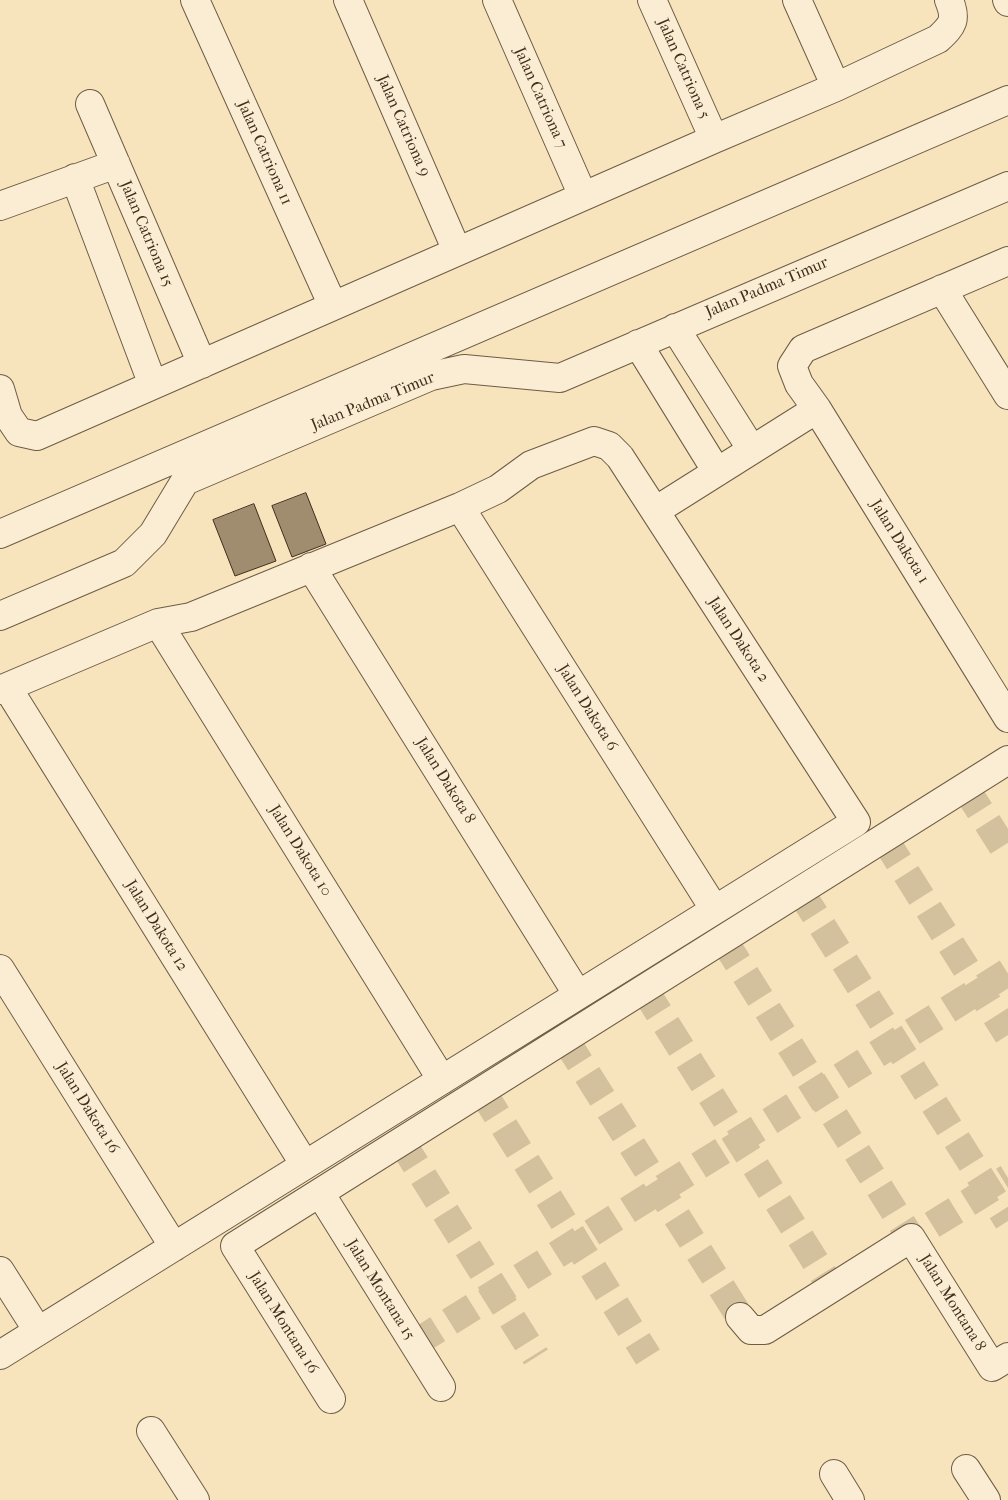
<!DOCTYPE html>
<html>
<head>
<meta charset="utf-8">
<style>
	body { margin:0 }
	canvas { display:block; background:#f7e4bc }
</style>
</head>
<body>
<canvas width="1008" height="1500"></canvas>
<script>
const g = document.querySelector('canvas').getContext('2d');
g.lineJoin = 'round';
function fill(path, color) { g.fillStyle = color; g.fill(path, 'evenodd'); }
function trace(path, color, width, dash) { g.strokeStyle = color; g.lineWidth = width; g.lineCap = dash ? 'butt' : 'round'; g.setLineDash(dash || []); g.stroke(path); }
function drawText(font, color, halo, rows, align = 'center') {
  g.font = font + ' "IM FELL French Canon",serif'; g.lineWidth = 5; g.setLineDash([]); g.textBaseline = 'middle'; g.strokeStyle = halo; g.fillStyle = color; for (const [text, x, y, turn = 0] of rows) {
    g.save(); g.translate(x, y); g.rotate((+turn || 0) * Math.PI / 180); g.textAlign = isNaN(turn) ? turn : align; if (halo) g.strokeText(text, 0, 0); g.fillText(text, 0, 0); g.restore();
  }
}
const building = new Path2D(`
	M306,493L326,544L292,557L272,506Z
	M254,504L276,561L235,576L213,520Z`);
const streetTunnel = new Path2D(`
	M965,787L1008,855
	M884,838L1008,1035
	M800,891L1008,1221
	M723,939L911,1238L1008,1178
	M644,989L832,1288
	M565,1039L740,1317
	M482,1091L648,1357
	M401,1141L536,1357
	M414,1344L1008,972`);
const street = new Path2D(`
	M195,0L333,306
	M348,0L457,251
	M497,0L583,196
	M652,0L714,139
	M797,0L836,87
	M1007,0L1008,2
	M90,104L202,364
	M75,178L153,385
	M0,206L116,164
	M1008,261L803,349L792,366L799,384L817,409L1008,718
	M942,289L1008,395
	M675,328L752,450
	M638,344L717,472
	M0,389L8,416L19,432L37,436L714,139L836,87L938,39C953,25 957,20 949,0
	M460,507L715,910
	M655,511L817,409
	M0,534L1008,100
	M311,567L578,995
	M0,616L124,563L153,534L185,481L431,376L464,369L560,378L1008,186
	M158,623L442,1080
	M7,687L305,1165
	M0,690L158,623L191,617L460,507L498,489L531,465L594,441L609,446L620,457L856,822L0,1355
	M0,969L174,1247
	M320,1193L441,1387
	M0,1271L38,1331
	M740,1317L751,1330H765L911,1238L992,1367L1008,1357
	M331,1399L235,1246L1008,760
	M151,1431L195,1500
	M966,1469L986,1500
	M834,1474L850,1500`);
const streetNames = [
	["Jalan Catriona 5",683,69,66],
	["Jalan Catriona 7",540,98,66],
	["Jalan Catriona 9",403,126,66],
	["Jalan Catriona 11",264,153,66],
	["Jalan Catriona 15",146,234,67],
	["Jalan Padma Timur",767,288,-23],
	["Jalan Padma Timur",373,402,-22],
	["Jalan Dakota 1",899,542,58],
	["Jalan Dakota 2",738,640,57],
	["Jalan Dakota 6",587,708,58],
	["Jalan Dakota 8",445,781,58],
	["Jalan Dakota 10",300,851,58],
	["Jalan Dakota 12",156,926,58],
	["Jalan Dakota 16",87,1108,58],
	["Jalan Montana 15",380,1290,58],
	["Jalan Montana 8",952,1303,58],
	["Jalan Montana 16",283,1323,58]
];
fill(building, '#a08d6f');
trace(building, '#412e1c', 1);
trace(streetTunnel, '#d3c09c', 28, [28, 14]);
trace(street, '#6e5c44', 30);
trace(street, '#faedd3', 28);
drawText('16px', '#412e1c', '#faedd3', streetNames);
</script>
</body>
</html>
